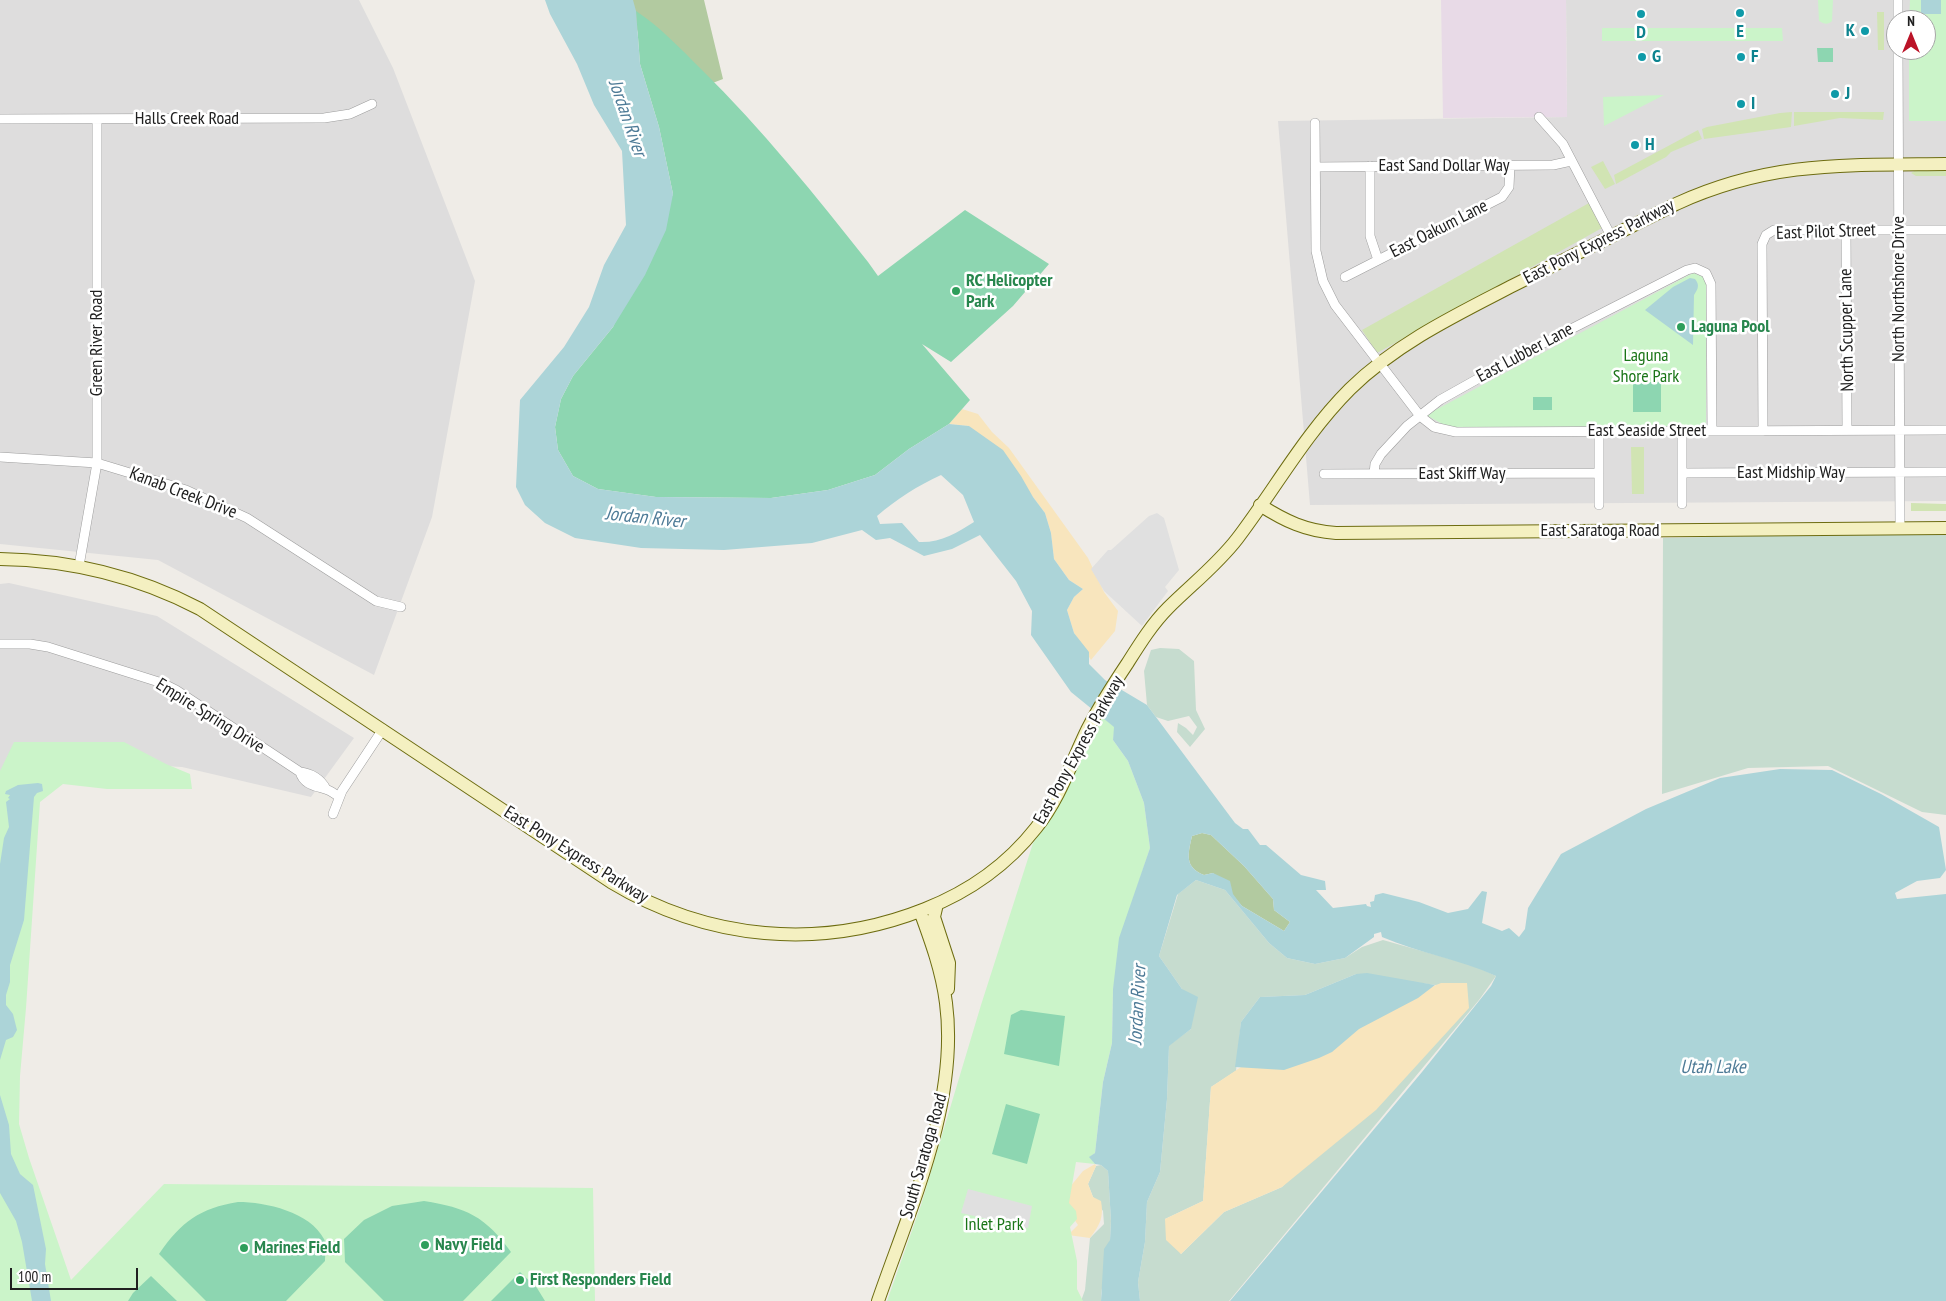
<!DOCTYPE html>
<html>
<head>
<meta charset="utf-8">
<style>
	body { margin:0 }
	#map { position:relative; width:1946px; height:1301px; overflow:hidden; background:#efece7; font-family:"PT Sans Narrow",sans-serif }
	canvas { display:block }
	.north { position:absolute; left:1886px; top:10px; width:50px; height:50px; box-sizing:border-box; background:#fff; border:1px solid #a6a6a6; border-radius:50%; rotate:0deg; font-size:14px; font-weight:700; line-height:20px; text-align:center; color:#202020 }
	.north::after { content:''; display:block; margin:auto; width:18px; height:22px; background:#bb1428; clip-path:polygon(50% 0,100% 100%,50% 72%,0 100%) }
	.scale { position:absolute; left:10px; top:1268px; width:128px; height:22px; box-sizing:border-box; border:2px solid #202020; border-top:0; padding-left:6px; font-size:15px; line-height:18px; white-space:nowrap; color:#202020; -webkit-text-stroke:4px #fff; paint-order:stroke }
</style>
</head>
<body>
<div id="map">
<canvas width="1946" height="1301"></canvas>
<div class="north">N</div>
<div class="scale">100 m</div>
</div>
<script>
const g = document.querySelector('canvas').getContext('2d');
g.lineJoin = 'round';
function fill(path, color) { g.fillStyle = color; g.fill(path, 'evenodd'); }
function trace(path, color, width, dash) { g.strokeStyle = color; g.lineWidth = width; g.lineCap = dash ? 'butt' : 'round'; g.setLineDash(dash || []); g.stroke(path); }
function drawText(font, color, halo, rows, align = 'center') {
  g.font = font + ' "PT Sans Narrow",sans-serif'; g.lineWidth = 5; g.setLineDash([]); g.textBaseline = 'middle'; g.strokeStyle = halo; g.fillStyle = color; for (const [text, x, y, turn = 0] of rows) {
    g.save(); g.translate(x, y); g.rotate((+turn || 0) * Math.PI / 180); g.textAlign = isNaN(turn) ? turn : align; if (halo) g.strokeText(text, 0, 0); g.fillText(text, 0, 0); g.restore();
  }
}
const residential = new Path2D(`
	M0,0H359L393,68L475,281L432,517L374,675L158,560L0,544Z
	M1566,0H1946V501L1310,505L1278,121L1567,117ZM1896,20H1926V50H1896Z
	M9,583L157,616L354,738L311,797L182,767L35,759L0,781V584Z`);
const industrial = new Path2D(`
	M1441,0H1566L1567,117L1443,118Z`);
const grass = new Path2D(`
	M1877,12H1884V50H1878Z
	M1792,112L1791,127L1704,139L1702,129L1707,127L1780,113Z
	M1794,112H1884L1883,120L1840,118L1794,126Z
	M1698,130L1702,139L1671,152L1666,157L1616,184L1614,175Z
	M1603,161L1615,184L1605,189L1591,167Z
	M1916,170H1946V176H1916L1911,173Z
	M1589,203L1602,228L1377,353L1362,330Z
	M1631,447H1644V494H1632Z
	M1911,503L1946,504V511H1911Z`);
const forest = new Path2D(`
	M625,0H704L723,79L666,101Z
	M1202,833L1211,835L1244,866L1273,899L1274,910L1290,922L1284,931L1242,906L1213,873L1204,875C1184,867 1188,854 1192,836Z`);
const wetland = new Path2D(`
	M1946,532V815L1922,812L1828,766L1748,768L1662,794L1663,538Z
	M1160,648L1179,649L1194,661L1196,710L1205,729L1190,747L1177,732L1178,723L1186,728L1193,735L1197,727L1189,716L1168,721L1156,717L1147,705L1144,671L1151,650Z
	M1196,880L1225,890L1269,943L1287,958L1315,964L1345,958L1362,947L1383,940L1475,966L1496,976L1479,1000L1229,1301H1140L1138,1282L1145,1242L1147,1202L1160,1172L1167,1099L1169,1045L1191,1029L1182,989L1159,956L1178,894ZM1356,974L1435,985L1466,983L1282,1187L1224,1212L1181,1254L1165,1219L1203,1201L1211,1087L1236,1071L1241,1022L1260,997L1305,995Z
	M1101,1165L1108,1171L1111,1221L1110,1240L1101,1294V1301H1081L1085,1290L1090,1238L1104,1224L1103,1211L1093,1197L1088,1184L1096,1166Z`);
const sand = new Path2D(`
	M962,409L978,414L992,432L1009,448L1088,558L1104,592L1118,611L1115,631L1091,660L1074,633L1067,610L1074,597L1083,589L1069,580L1054,559L1051,533L1045,513L1033,497L969,426L949,424Z
	M1441,983H1467L1469,1008L1376,1110L1282,1187L1224,1212L1181,1254L1166,1240L1165,1219L1203,1201L1211,1087L1241,1067Z
	M1095,1164L1096,1166L1088,1184L1093,1197L1101,1201C1104,1217 1100,1225 1090,1238L1068,1235L1078,1225L1074,1219L1065,1193L1083,1171Z`);
const park = new Path2D(`
	M1818,0H1833L1832,21C1828,25 1824,24 1819,21Z
	M1910,0H1946V121H1909V50H1926V20H1909Z
	M1602,28H1782L1783,41H1602Z
	M1664,95L1604,126L1603,97Z
	M1693,273L1706,278V426L1448,427L1426,415Z
	M1102,717L1115,727L1113,740L1128,761L1144,803L1150,848L1137,888L1113,989L1112,1043L1103,1082L1095,1153L1090,1157L1095,1164L1076,1162L1069,1203L1076,1211L1077,1219L1070,1227L1077,1261V1289L1083,1301H887L921,1205L981,1005L1033,843L1059,804L1090,737Z
	M14,742H124L166,764L190,774L192,789H107L63,784L40,802L26,1008L20,1076L19,1124L29,1158L71,1280L164,1184L593,1188L595,1301H0V771Z`);
const pitch = new Path2D(`
	M636,11C660,27 680,48 701,69C762,129 815,195 868,262L878,276L965,210L1049,264L1013,306L951,362L922,344L970,400L949,424L909,449L875,475L828,490L771,498L656,497L598,489L573,476L558,450L555,427L561,399L573,376L613,327L673,194L659,127L640,64Z
	M1817,48H1833V62H1818Z
	M1633,382H1661V412H1633Z
	M1533,397H1552V410H1533Z
	M1021,1010L1065,1016L1059,1066L1004,1054L1011,1015Z
	M1006,1104L1040,1114L1027,1164L992,1154Z
	M424,1201C467,1208 485,1216 511,1252L463,1301H384L345,1262L344,1239L364,1220L392,1206Z
	M238,1202C266,1202 310,1212 324,1239C327,1244 325,1255 325,1261L286,1301H206L159,1254C181,1222 200,1208 238,1202Z
	M520,1272L537,1288L545,1301H491Z
	M151,1276L177,1301H128L133,1293Z`);
const parking = new Path2D(`
	M1157,513L1164,518L1179,570L1165,587L1168,591L1142,626L1104,591L1091,569L1108,550H1111L1149,516Z
	M968,1189L1032,1206L1028,1228L961,1213Z`);
const water = new Path2D(`
	M545,0H633L636,11L640,64L659,127L673,194L666,230L645,275L613,327L573,376L561,399L555,427L558,450L573,476L598,489L656,497L771,498L828,490L875,475L909,449L949,424L969,426L1003,450L1021,476L1033,497L1045,513L1051,533L1054,559L1069,580L1083,589L1074,597L1067,610L1074,633L1089,652V664L1105,680L1147,705L1235,823L1243,829H1248L1260,845H1266L1301,875L1325,881L1326,890H1316L1333,908L1366,904L1367,906L1371,907L1370,902L1374,901L1375,895L1383,893L1419,902L1448,913L1468,909L1482,891L1487,892L1482,923L1502,931L1509,928L1519,937L1525,929L1528,908L1561,854L1646,809L1720,778L1780,769L1832,770L1881,794L1939,827L1946,870L1940,878L1917,881L1895,893L1897,899L1946,894V1301H1230L1422,1072L1491,986L1496,976C1459,959 1419,953 1382,937L1381,932L1374,934V937L1345,958L1315,964L1287,958L1269,943L1225,890L1196,880L1177,895L1159,956L1182,989L1198,997L1191,1029L1169,1046L1167,1099L1160,1172L1147,1202L1145,1242L1138,1282L1140,1301H1101L1104,1249L1110,1240L1111,1221L1108,1171L1101,1165L1095,1164L1089,1157L1095,1153L1103,1082L1112,1043L1113,989L1119,938L1150,848L1144,803L1128,761L1113,740L1114,727L1071,692L1031,635L1032,611L1016,581L980,535L952,549L924,556L890,538L876,540L862,530L812,543L724,550L641,548L575,538L545,523L525,505L516,487L520,400L564,347L589,307L604,265L626,225L622,151L594,105L577,64L550,14ZM941,475L963,495L974,522C957,533 940,543 919,542L902,523L880,524L877,516C897,499 917,486 941,475ZM1202,833L1211,835L1244,866L1273,899L1274,910L1290,922L1284,931L1242,906L1233,894L1230,881L1213,873L1204,875C1184,867 1188,854 1192,836Z
	M1921,0H1941V14H1921Z
	M1690,278L1695,279C1700,285 1698,289 1694,295L1693,345L1645,310L1673,287Z
	M38,783L42,784L43,791L37,793L34,797L24,920L10,965V982L6,995V1005L13,1014L17,1030L13,1037L6,1040L0,1060V864L4,838L9,827L6,802L10,799L8,798L10,795L5,794L6,791L18,785Z
	M1367,973L1435,985L1418,998L1359,1029L1332,1052L1319,1058L1284,1070L1235,1067L1241,1022L1260,997L1305,995L1356,974Z
	M0,1095L9,1125L11,1154L20,1174L33,1185L46,1249L45,1264L51,1301H32L22,1242L16,1221L0,1193Z`);
const street = new Path2D(`
	M1898,0V20
	M1898,50L1900,528
	M1539,117L1563,144L1611,236
	M0,119L324,118L350,114L372,104
	M1315,123L1316,251L1323,281L1335,305L1420,416L1434,427L1456,432L1946,430
	M1370,166V236L1378,260
	M1316,167L1553,165L1571,161
	M1846,230L1847,430
	M1345,277L1502,197L1509,187L1510,165
	M1682,431V504
	M1763,431L1762,244L1766,235L1774,230H1946
	M1599,432V505
	M0,457L97,463L186,490L247,518L376,601L401,607
	M1682,473L1946,472
	M1324,474L1599,473
	M1374,474L1375,464L1381,454L1407,426L1440,400L1522,354L1687,270L1695,268L1706,273L1711,284L1712,431
	M79,566L97,463V119
	M0,644H30L48,647L162,683L176,690L300,772C311,773 321,779 326,789
	M300,772C304,786 317,786 328,790C331,791 335,794 339,797
	M333,814L342,791L383,729`);
const secondary = new Path2D(`
	M1260,505C1285,521 1306,531 1336,533L1946,528
	M0,559C71,560 137,576 200,609L611,882C707,940 820,951 925,909C968,892 1007,865 1036,828C1060,798 1071,763 1087,730C1099,707 1113,685 1127,664C1139,645 1152,624 1168,608C1191,585 1217,565 1237,539C1275,489 1305,434 1350,389C1397,343 1456,315 1514,285C1568,258 1622,231 1676,204C1769,161 1846,165 1946,164
	M937,904L934,917L949,963L948,989
	M878,1301C910,1208 959,1102 946,1003C942,971 931,941 920,911`);
const markers = [
	[1740,13,5,"#0f9aa8"],
	[1641,14,5,"#0f9aa8"],
	[1865,31,5,"#0f9aa8"],
	[1642,57,5,"#0f9aa8"],
	[1741,57,5,"#0f9aa8"],
	[1835,94,5,"#0f9aa8"],
	[1741,104,5,"#0f9aa8"],
	[1635,145,5,"#0f9aa8"],
	[956,291,5,"#2e9e5b"],
	[1681,327,5,"#2e9e5b"],
	[425,1245,5,"#2e9e5b"],
	[244,1248,5,"#2e9e5b"],
	[520,1280,5,"#2e9e5b"]
];
const cultureNames = [
	["K",1855,31,"right"],
	["E",1740,32,"center"],
	["D",1641,33,"center"],
	["G",1652,57],
	["F",1751,57],
	["J",1845,94],
	["I",1751,104],
	["H",1645,145]
];
const streetNames = [
	["Halls Creek Road",187,119],
	["East Sand Dollar Way",1444,166],
	["East Oakum Lane",1439,229,-27],
	["East Pilot Street",1826,232,-2],
	["East Pony Express Parkway",1599,242,-27],
	["North Northshore Drive",1899,289,-90],
	["North Scupper Lane",1847,330,-91],
	["Green River Road",97,343,-90],
	["East Lubber Lane",1525,353,-28],
	["East Seaside Street",1647,431],
	["East Midship Way",1791,473],
	["East Skiff Way",1462,474],
	["Kanab Creek Drive",183,493,21],
	["East Saratoga Road",1600,531],
	["Empire Spring Drive",210,716,32],
	["East Pony Express Parkway",1079,750,-61],
	["East Pony Express Parkway",576,855,32],
	["South Saratoga Road",924,1156,-74]
];
const leisureNames = [
	["RC Helicopter",966,281],
	["Park",966,302],
	["Laguna Pool",1691,327],
	["Navy Field",435,1245],
	["Marines Field",254,1248],
	["First Responders Field",530,1280]
];
const parkNames = [
	["Laguna",1646,356],
	["Shore Park",1646,377],
	["Inlet Park",994,1225]
];
const waterNames = [
	["Jordan River",627,118,71],
	["Jordan River",645,518,6],
	["Jordan River",1138,1005,-87],
	["Utah Lake",1713,1068]
];
fill(residential, '#dedddd');
fill(industrial, '#e8dae7');
fill(grass, '#d1e4b3');
fill(forest, '#b2caa0');
fill(wetland, '#c6dccf');
fill(sand, '#f8e5bd');
fill(park, '#cbf4c9');
fill(pitch, '#8dd6b1');
fill(parking, '#e0e0e0');
fill(water, '#acd4d8');
trace(street, '#9d9d9d', 10);
trace(secondary, '#6d6c10', 14);
trace(street, '#fff', 9);
trace(secondary, '#f4f0c1', 12);
for (const [x, y, r, color] of markers) { const dot = new Path2D(); dot.arc(x, y, r, 0, 2 * Math.PI); g.fillStyle = color; g.fill(dot); trace(dot, '#fff', 2); }
drawText('bold 18px', '#0d838f', '#fff', cultureNames, 'left');
drawText('18px', '#202020', '#fff', streetNames);
drawText('bold 18px', '#27864d', '#fff', leisureNames, 'left');
drawText('18px', '#1a7517', '#fff', parkNames);
drawText('italic 19px', '#4e7b97', '#fff', waterNames);
</script>
</body>
</html>
